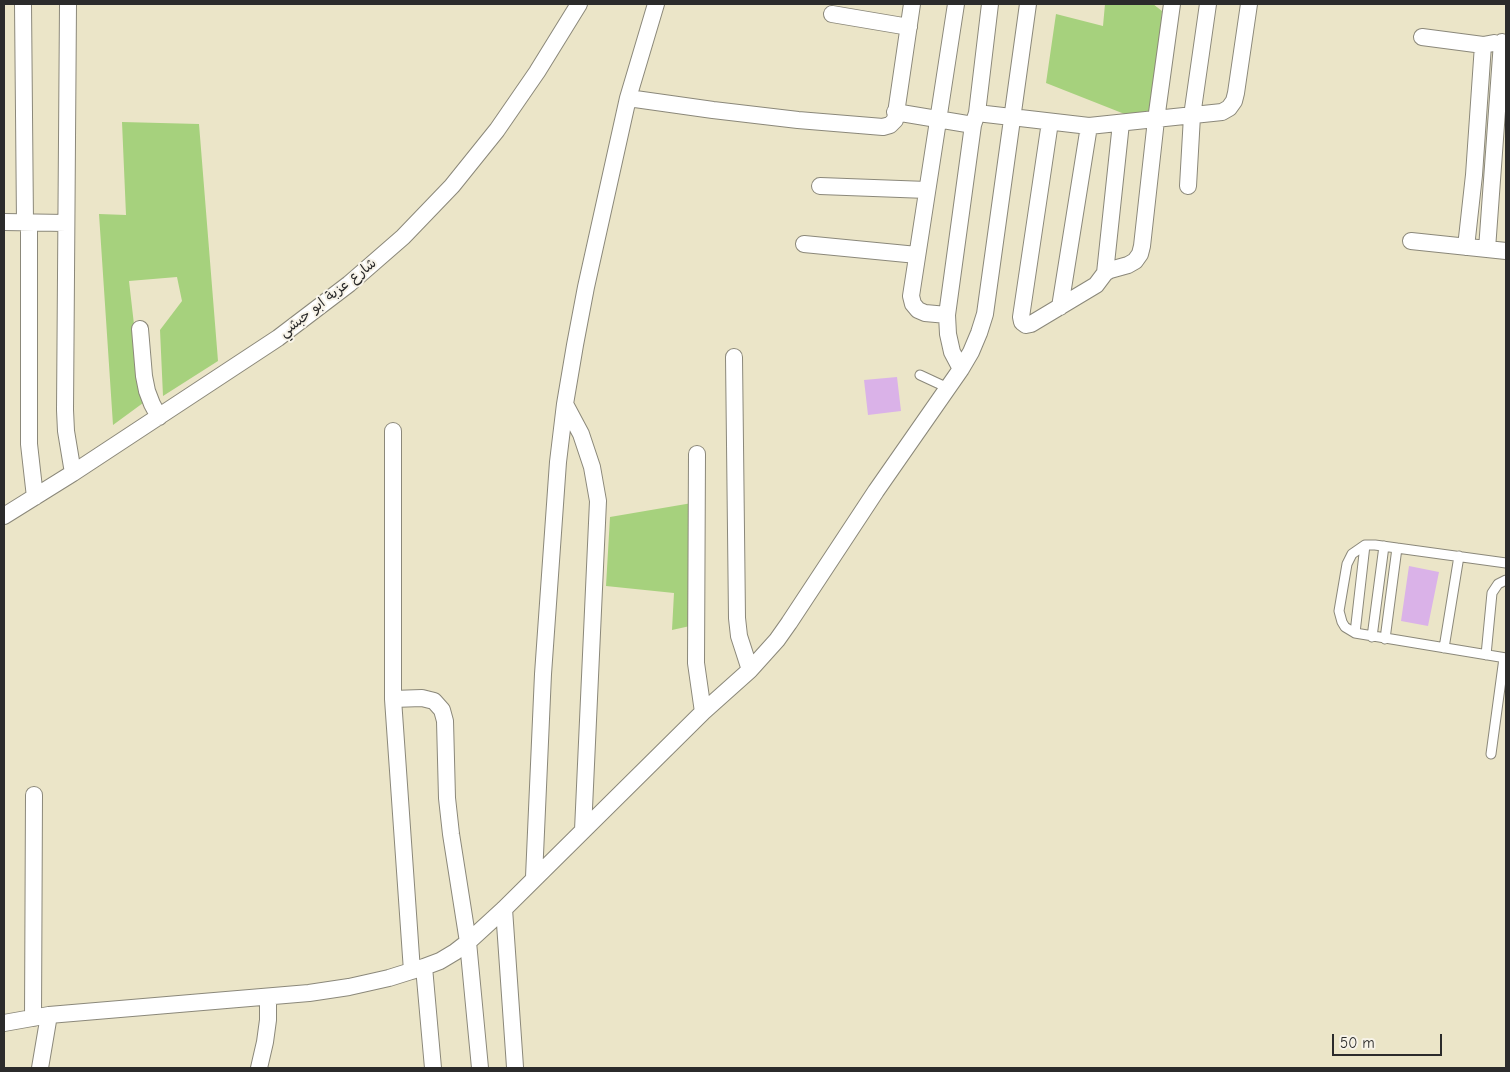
<!DOCTYPE html>
<html>
<head>
<meta charset="utf-8">
<style>
  body { margin:0 }
  #map { position:relative; width:1510px; height:1072px; overflow:hidden; background:#ebe5c8; font-family:"Comic Neue",sans-serif }
  canvas { display:block }
  .frame { position:absolute; inset:0; border:5px solid #2b2b2b; pointer-events:none }
  .scale { position:absolute; left:1332px; top:1034px; width:110px; height:22px; box-sizing:border-box; border:2px solid #2b2b2b; border-top:0; padding-left:6px; font-size:15px; line-height:18px; white-space:nowrap; color:#2b2b2b; -webkit-text-stroke:4px #f7f3e8; paint-order:stroke }
</style>
</head>
<body>
<div id="map">
<canvas width="1510" height="1072"></canvas>
<div class="frame"></div>
<div class="scale">50 m</div>
</div>
<script>
const context = document.querySelector('canvas').getContext('2d');
context.lineJoin = 'round';
function fillPath(path, color) { context.fillStyle = color; context.fill(path, 'evenodd'); }
const toPath = rows => new Path2D(rows.map(r => 'M' + r).join(''));
function stroke(path, color, width, dash) { context.strokeStyle = color; context.lineWidth = width; context.lineCap = dash ? 'butt' : 'round'; context.setLineDash(dash || []); context.stroke(path); }
function drawText(font, color, halo, rows, align = 'center') {
  context.font = font + ' "Comic Neue","Playpen Sans Arabic",sans-serif'; context.lineWidth = 4; context.setLineDash([]); context.textBaseline = 'middle'; context.strokeStyle = halo; context.fillStyle = color; for (const [text, x, y, turn = 0] of rows) {
    context.save(); context.translate(x, y); context.rotate((+turn || 0) * Math.PI / 180); context.textAlign = isNaN(turn) ? turn : align; if (halo) context.strokeText(text, 0, 0); context.fillText(text, 0, 0); context.restore();
  }
}
fillPath(toPath([
  [1105,4,1153,4,1162,11,1155,126,1046,83,1056,14,1103,26],
  [122,122,199,124,218,361,163,396,160,330,182,301,177,277,129,281,143,403,113,425,99,214,126,215],
  [692,503,690,626,672,630,674,593,606,586,610,517]
]), '#a6d17d');
fillPath(toPath([
  [897,377,901,411,868,415,864,380],
  [1409,566,1439,572,1428,626,1401,621]
]), '#dab2e8');
const service = toPath([
  [920,375,948,388],
  [1506,563,1375,545,1365,545,1352,554,1347,564,1339,611,1342,622,1345,627,1355,633,1506,658],
  [1355,633,1365,545],
  [1372,637,1384,546],
  [1385,639,1397,548],
  [1444,648,1459,556],
  [1486,655,1492,593,1498,584,1506,580],
  [1491,754,1504,658]
]);
const minor = toPath([
  [23,4,25,223],
  [68,4,65,410,66,431,73,473],
  [832,14,909,27],
  [1422,37,1483,45,1494,43],
  [628,98,713,110,798,120,883,127,890,125,895,120,912,4],
  [895,112,973,125],
  [977,113,1089,126,1222,112,1229,108,1234,101,1236,93,1249,4],
  [1050,122,1021,317,1022,322,1026,325,1031,324,1096,285,1105,273,1110,270,1128,265,1135,261,1140,254,1142,246,1156,120,1172,4],
  [820,186,927,190],
  [1188,186,1192,116,1208,4],
  [4,222,66,223],
  [29,223,29,444,35,497],
  [1411,241,1506,251],
  [804,244,917,255],
  [1466,247,1474,175,1483,45],
  [1487,249,1502,42],
  [1105,273,1121,123],
  [1060,307,1089,126],
  [947,315,925,313,918,310,913,304,911,296,956,4],
  [140,329,144,376,147,391,152,404,159,417],
  [734,357,737,618,739,636,750,670],
  [961,369,952,352,948,334,947,315,973,125,977,113,990,4],
  [565,404,581,434,592,467,598,501,583,830],
  [393,431,393,699,412,971],
  [697,454,696,663,703,712],
  [4,516,73,473,278,338,349,284,403,237,452,186,497,130,537,72,579,4],
  [393,699,422,698,434,701,442,710,445,721,447,798,451,834,468,942,480,1068],
  [534,877,543,674,558,462,565,404,575,345,586,287,628,98,656,4],
  [504,909,515,1067],
  [424,967,433,1068],
  [33,1018,34,795],
  [4,1023,49,1015,309,993,349,987,389,978,424,967,440,961,455,952,468,942,504,909,703,712,750,670,777,640,789,623,876,491,961,369,971,352,979,333,985,314,1028,4],
  [40,1068,49,1015],
  [259,1068,265,1042,268,1020,268,997]
]);
stroke(service, '#8b887a', 11);
stroke(minor, '#8b887a', 18);
stroke(service, '#fff', 9);
stroke(minor, '#fff', 16);
drawText('14px', '#2b2b2b', '#f7f3e8', [
  ["شارع عزبة ابو حبشي",328,298,-38]
]);
</script>
</body>
</html>
